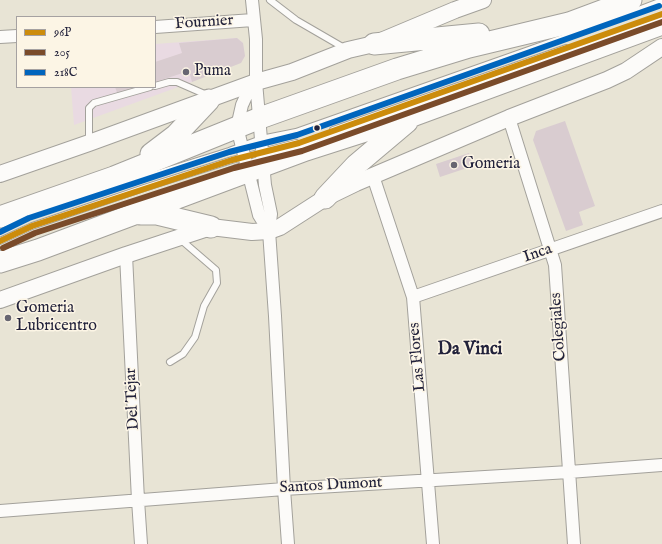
<!DOCTYPE html>
<html>
<head>
<meta charset="utf-8">
<style>
  body { margin:0 }
  #map { position:relative; width:662px; height:544px; overflow:hidden; background:#e8e4d5; font-family:"IM FELL English",serif }
  canvas { display:block }
  .legend { position:absolute; left:16px; top:16px; width:140px; height:72px; box-sizing:border-box; background:#fcf5e5; border:1px solid #a5a1a1; margin:0; padding:5px 7px; list-style:none; font-size:12px; color:#22223b }
  .legend li { display:flex; align-items:center; gap:8px; height:20px }
  .legend b { width:20px; border:1px solid #a5a1a1 }
</style>
</head>
<body>
<div id="map">
<canvas width="662" height="544"></canvas>
<ul class="legend">
<li><b style="height:5px;background:#cc8c0c"></b>96P</li>
<li><b style="height:5px;background:#7a4b2a"></b>205</li>
<li><b style="height:5px;background:#0065bd"></b>218C</li>
</ul>
</div>
<script>
const context = document.querySelector('canvas').getContext('2d');
context.lineJoin = 'round';
function fillPath(path, color) { context.fillStyle = color; context.fill(path, 'evenodd'); }
const toPath = rows => new Path2D(rows.map(r => 'M' + r).join(''));
function stroke(path, color, width, dash) { context.strokeStyle = color; context.lineWidth = width; context.lineCap = dash ? 'butt' : 'round'; context.setLineDash(dash || []); context.stroke(path); }
function drawText(font, color, halo, rows, align = 'center') {
  context.font = font + ' "IM FELL English",serif'; context.lineWidth = 3; context.setLineDash([]); context.textBaseline = 'middle'; context.strokeStyle = halo; context.fillStyle = color; for (const [text, x, y, turn = 0] of rows) {
    context.save(); context.translate(x, y); context.rotate((+turn || 0) * Math.PI / 180); context.textAlign = isNaN(turn) ? turn : align; if (halo) context.strokeText(text, 0, 0); context.fillText(text, 0, 0); context.restore();
  }
}
fillPath(toPath([
  [237,38,243,43,192,82,74,125,71,87,155,87,155,44]
]), '#e9dae2');
fillPath(toPath([
  [237,38,243,43,245,56,241,63,192,82,189,71,155,82,155,62,182,53,179,43],
  [115,87,141,87,118,95],
  [565,121,595,206,579,212,583,225,566,231,533,140,536,131],
  [469,153,473,166,440,177,436,164]
]), '#d9ccd0');
const lane = toPath([
  [270,0,296,20,346,49],
  [155,86,169,82,177,82,209,96],
  [333,130,566,48],
  [89,141,89,108,94,103,150,87],
  [121,185,229,151,261,139,296,132,591,28,662,1],
  [0,241,32,226,144,188,232,160,296,143],
  [170,362,183,354,195,337,204,306,217,283,216,270,180,239]
]);
const street = toPath([
  [252,0,256,39,256,82,265,185,271,214,269,231,275,316,284,489,288,544],
  [155,27,253,20],
  [0,37,17,36],
  [256,82,247,94,242,105,237,127,259,215,269,231],
  [509,118,555,265,574,544],
  [373,176,413,297,433,544],
  [126,255,138,500,141,544],
  [413,297,662,211],
  [0,511,284,489,569,472,662,465]
]);
const secondary = toPath([
  [0,174,89,143,256,82,292,72,348,50,374,44,455,10,483,0],
  [0,300,126,255,211,227,252,232,269,231,280,227,325,198,356,183,509,118,607,80,626,71,662,47]
]);
const highway = toPath([
  [374,44,479,34],
  [151,154,176,135,209,100],
  [325,198,356,165,407,122],
  [141,214,157,214,211,227],
  [0,217,114,177,260,118,397,69,469,47,569,23,631,0],
  [0,262,38,250,306,150,415,115,662,24]
]);
stroke(lane, '#a3a19b', 8);
stroke(street, '#a3a19b', 14);
stroke(secondary, '#a3a19b', 18);
stroke(highway, '#a3a19b', 23);
stroke(lane, '#fcfbf9', 6);
stroke(street, '#fcfbf9', 12);
stroke(secondary, '#fcfbf9', 16);
stroke(highway, '#fcfbf9', 21);
stroke(toPath([
  [0,241,32,226,232,160,299,143,662,14]
]), '#cc8c0c', 6);
stroke(toPath([
  [3,248,35,233,234,168,302,151,662,22]
]), '#7a4b2a', 6);
stroke(toPath([
  [0,232,29,218,229,152,297,135,659,6]
]), '#0065bd', 6);
for (const [x, y, r, color] of [
  [186,72,4,"#676671"],
  [317,128,3.5,"#22223b"],
  [454,165,4,"#676671"],
  [8,318,4,"#676671"]
]) { const dot = new Path2D(); dot.arc(x, y, r, 0, 2 * Math.PI); context.fillStyle = color; context.fill(dot); stroke(dot, '#fcf5e5', 1.5); }
drawText('16px', '#22223b', '#fcf5e5', [
  ["Fournier",204,23,-4],
  ["Inca",538,254,-19],
  ["Colegiales",559,327,-94],
  ["Las Flores",418,357,-95],
  ["Del Tejar",133,399,-93],
  ["Santos Dumont",331,486,-3]
]);
drawText('16px', '#22223b', '#fcf5e5', [
  ["Puma",194,72],
  ["Gomeria",462,165],
  ["Gomeria",16,309],
  ["Lubricentro",16,327]
], 'left');
drawText('bold 18px', '#22223b', '#fcf5e5', [
  ["Da Vinci",470,350]
]);
</script>
</body>
</html>
